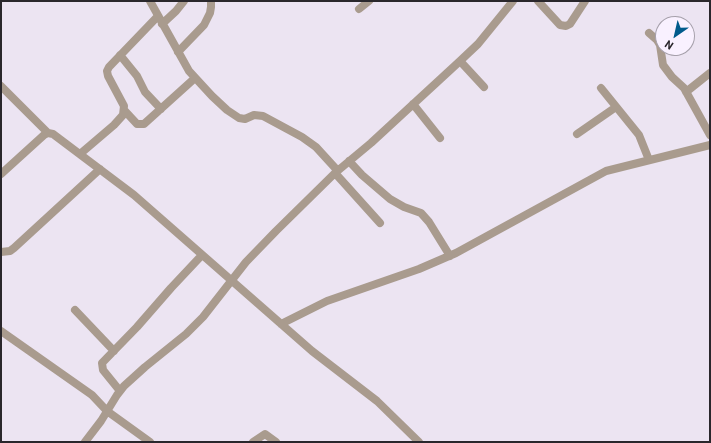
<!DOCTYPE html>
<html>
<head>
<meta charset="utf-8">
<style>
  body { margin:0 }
  #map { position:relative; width:711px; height:443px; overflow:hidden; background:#ece4f2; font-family:Barlow,sans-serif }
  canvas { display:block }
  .frame { position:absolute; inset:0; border:2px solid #2a272c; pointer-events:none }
  .north { position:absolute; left:655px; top:16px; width:40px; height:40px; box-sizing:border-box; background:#f9f1ff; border:1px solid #a6a0ab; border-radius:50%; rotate:214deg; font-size:11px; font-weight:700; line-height:16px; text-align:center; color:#2a272c }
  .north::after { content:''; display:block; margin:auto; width:14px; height:18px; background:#015b8c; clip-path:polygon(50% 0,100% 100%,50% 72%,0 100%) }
</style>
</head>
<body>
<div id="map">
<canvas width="711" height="443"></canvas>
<div class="frame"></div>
<div class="north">N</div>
</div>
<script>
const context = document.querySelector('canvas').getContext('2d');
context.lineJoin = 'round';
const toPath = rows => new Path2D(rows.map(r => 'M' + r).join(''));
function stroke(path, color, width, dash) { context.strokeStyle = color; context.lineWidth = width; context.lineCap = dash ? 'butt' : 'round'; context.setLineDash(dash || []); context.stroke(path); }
stroke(toPath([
  [150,1,189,71,212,96,227,110,239,118,245,119,254,115,263,116,302,137,316,147,337,170],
  [538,1,560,25,566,26,570,24,585,1],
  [359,9,369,1],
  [162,24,176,11,184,1],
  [649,33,657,40,660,45,663,65,672,77,684,88,710,135],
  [178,52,204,25,210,13,211,7,211,1],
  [120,55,137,76,145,92,161,109],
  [460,61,484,87],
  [1,86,48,133],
  [601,88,639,135,649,160],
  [686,92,710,73],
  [413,104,440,138],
  [124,110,137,124,144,124,195,78],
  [577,134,616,107],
  [80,154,114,125,123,115,124,106,108,76,107,71,109,67,158,16],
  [349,161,362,175,390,199,404,207,421,213,429,222,450,256],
  [335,173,380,223],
  [1,174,44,135,48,133,53,134,134,195,312,351,377,401,419,442],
  [1,252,10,251,14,248,100,169],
  [75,310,114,351],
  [281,324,327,301,419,269,456,253,606,171,710,145],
  [1,331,92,395,107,411,150,442],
  [120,391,103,370,102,363,137,327,171,288,202,255],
  [85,442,101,421,117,395,124,386,145,367,186,334,203,317,246,262,276,231,335,173,371,143,460,61,478,44,513,1],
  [253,442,265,434,276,442]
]), '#a99b8e', 8);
</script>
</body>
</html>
